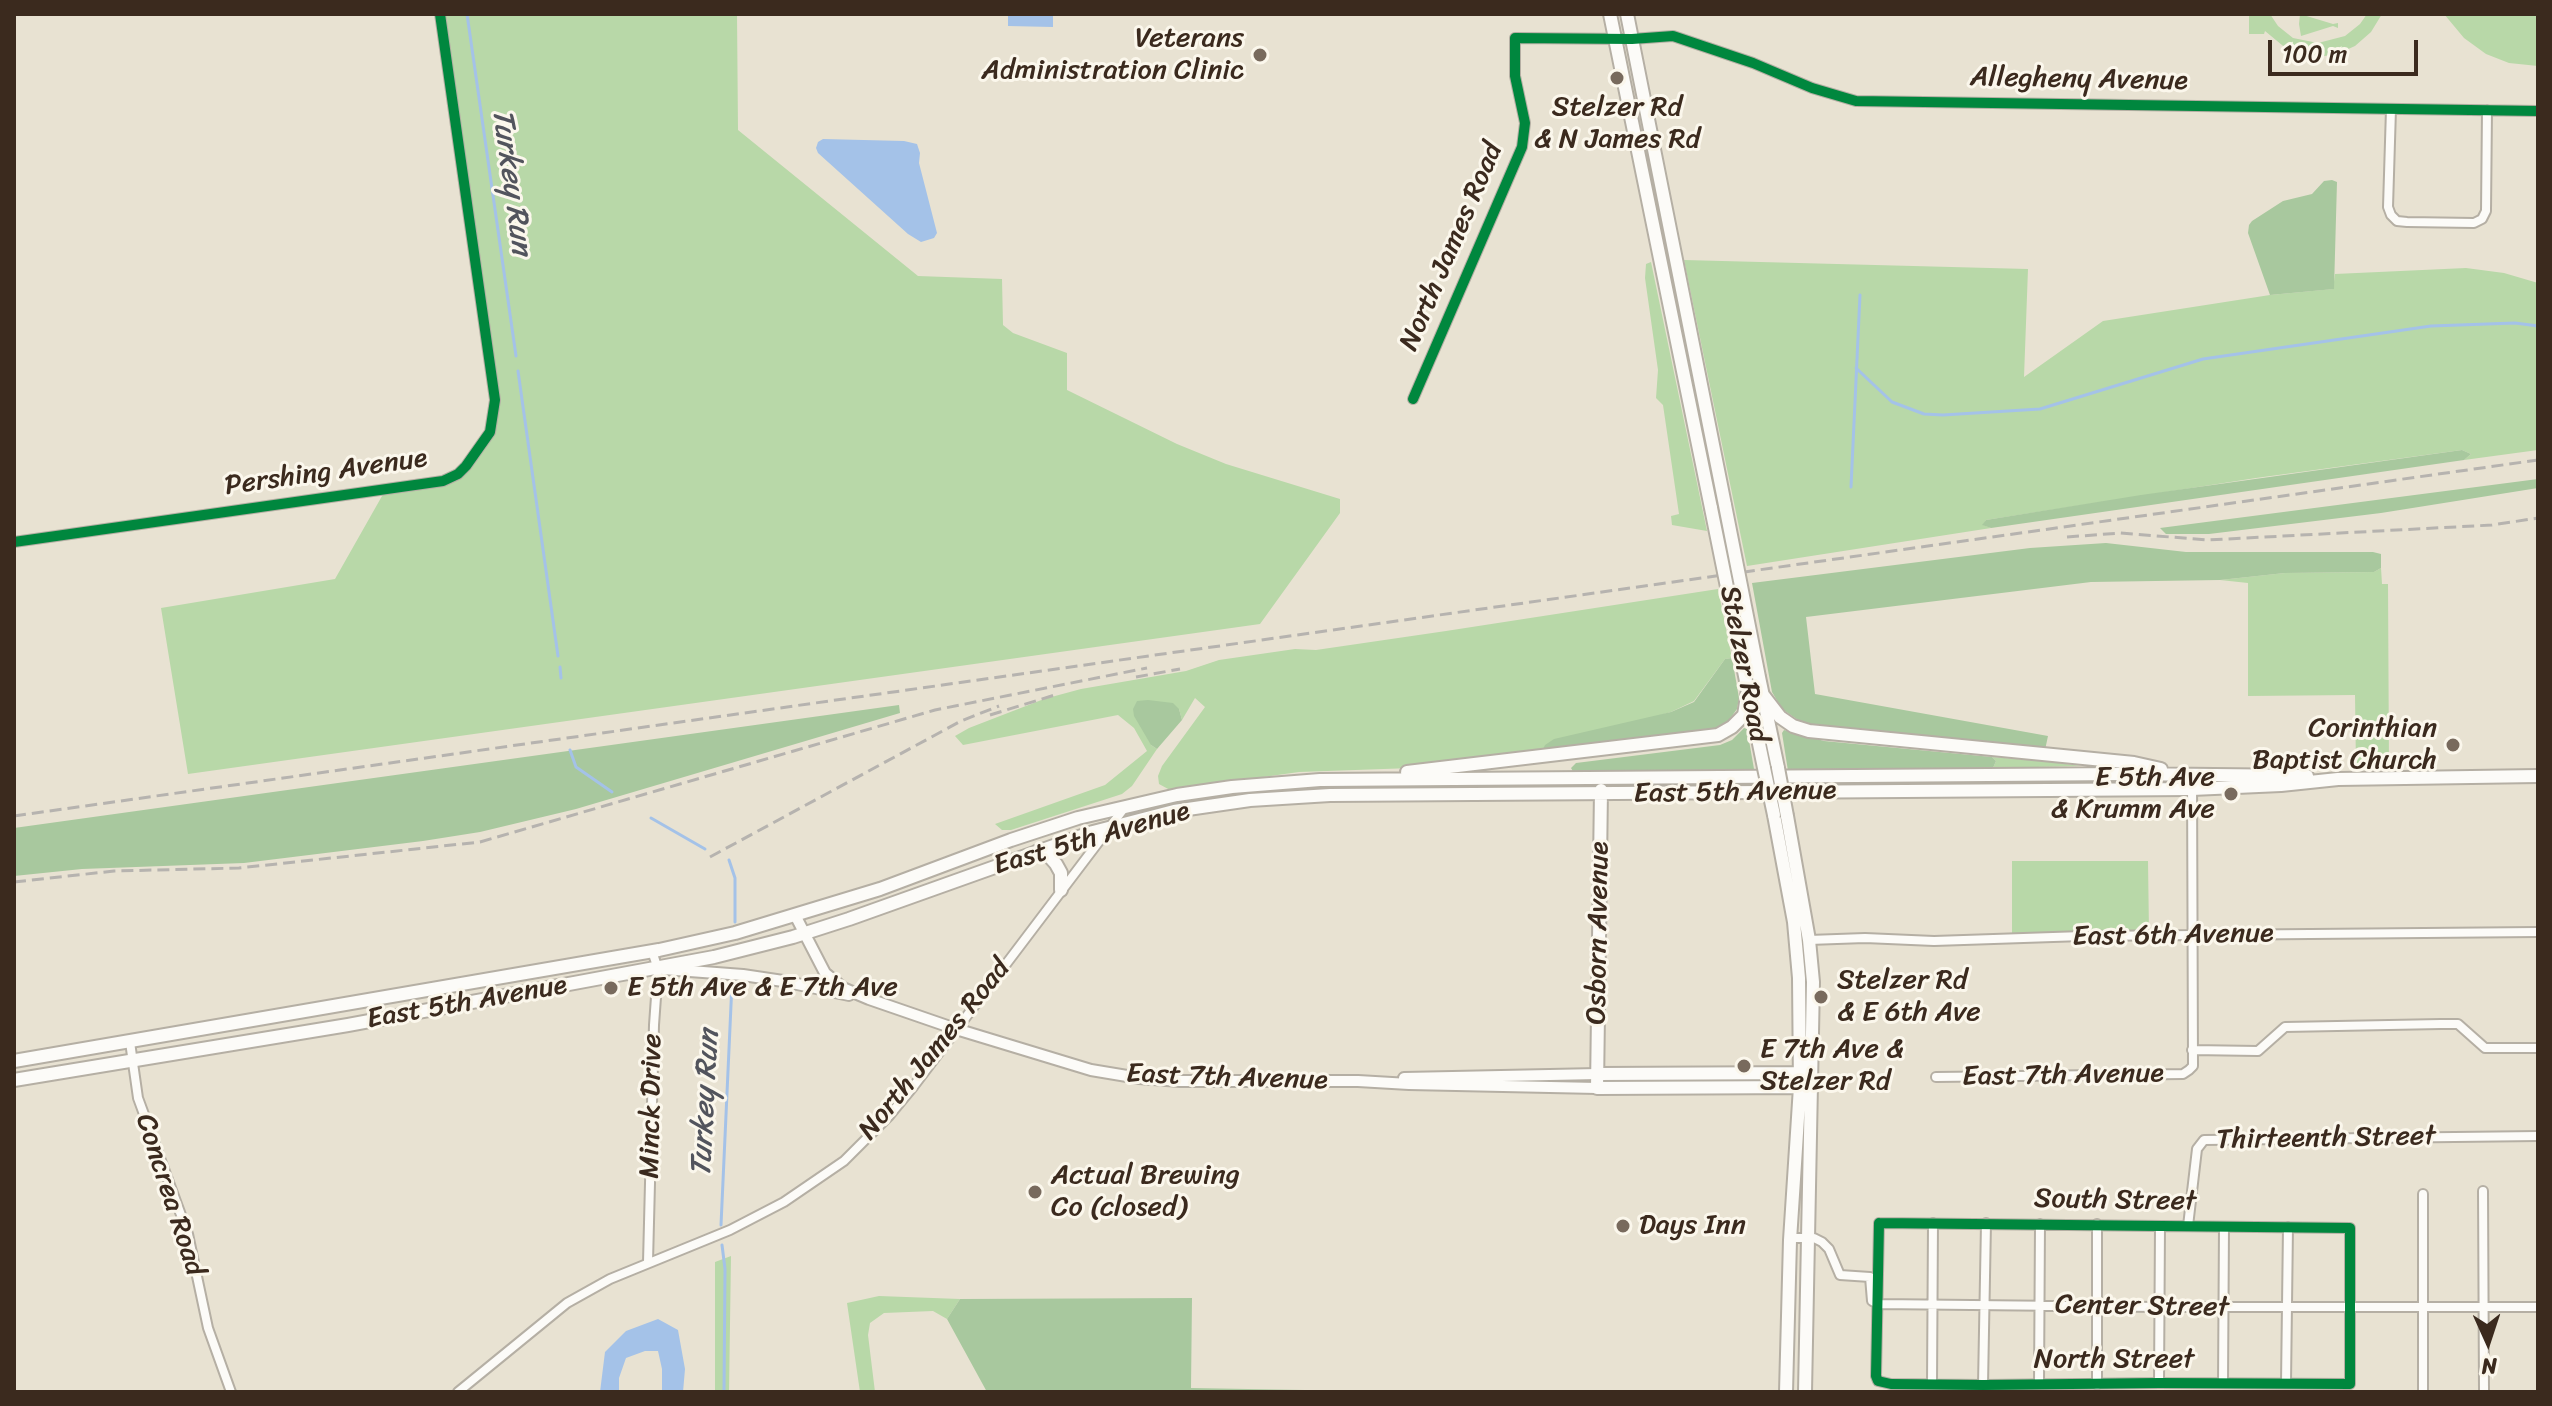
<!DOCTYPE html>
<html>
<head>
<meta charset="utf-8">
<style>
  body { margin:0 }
  #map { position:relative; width:2552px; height:1406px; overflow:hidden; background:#e8e2d2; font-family:Sriracha,sans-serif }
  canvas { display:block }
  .frame { position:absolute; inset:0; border:16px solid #3b2a1e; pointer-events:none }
  .north { position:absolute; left:2448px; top:1302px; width:80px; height:80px; -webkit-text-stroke:6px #fbf7ec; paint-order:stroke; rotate:177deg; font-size:22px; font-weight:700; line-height:32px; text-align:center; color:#3b2a1e }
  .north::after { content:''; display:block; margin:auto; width:28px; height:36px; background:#3b2a1e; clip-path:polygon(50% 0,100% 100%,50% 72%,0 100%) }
  .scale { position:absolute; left:2268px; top:40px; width:150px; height:36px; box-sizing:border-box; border:4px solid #3b2a1e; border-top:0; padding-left:10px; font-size:24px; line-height:28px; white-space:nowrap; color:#3b2a1e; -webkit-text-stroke:6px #fbf7ec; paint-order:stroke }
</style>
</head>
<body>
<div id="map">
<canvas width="2552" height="1406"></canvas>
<div class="frame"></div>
<div class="north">N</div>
<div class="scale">100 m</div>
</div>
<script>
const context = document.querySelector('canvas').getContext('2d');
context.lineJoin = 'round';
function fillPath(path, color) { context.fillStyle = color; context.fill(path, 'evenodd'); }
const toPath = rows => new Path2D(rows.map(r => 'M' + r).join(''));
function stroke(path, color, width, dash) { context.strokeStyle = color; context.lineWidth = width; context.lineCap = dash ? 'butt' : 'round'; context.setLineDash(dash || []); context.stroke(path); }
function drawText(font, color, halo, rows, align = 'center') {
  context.font = font + ' Sriracha,sans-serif'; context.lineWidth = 6; context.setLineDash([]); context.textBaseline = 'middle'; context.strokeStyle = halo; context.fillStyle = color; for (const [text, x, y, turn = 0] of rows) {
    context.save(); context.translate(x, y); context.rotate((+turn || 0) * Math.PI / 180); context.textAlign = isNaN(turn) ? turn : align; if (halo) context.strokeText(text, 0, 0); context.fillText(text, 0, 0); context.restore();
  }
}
fillPath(toPath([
  [440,14,737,14,738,130,918,276,1002,279,1003,325,1013,333,1067,353,1067,390,1177,444,1226,464,1340,499,1340,513,1260,624,188,774,161,608,335,579,386,489,450,478,483,444,495,411],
  [2249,14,2270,14,2278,26,2293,38,2318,43,2345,36,2360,24,2367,14,2382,14,2371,32,2355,46,2337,54,2318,57,2288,50,2265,31,2264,34,2249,34],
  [2300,14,2333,24,2338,23,2338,28,2333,26,2301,36,2299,24],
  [2444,14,2538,14,2538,66,2509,63,2486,54,2464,38],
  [1684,260,2028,269,2024,377,2103,321,2270,295,2333,289,2335,274,2466,268,2504,273,2538,283,2538,450,2464,460,2471,454,2462,450,2256,478,1986,520,1983,525,1991,528,1747,566],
  [1651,262,1707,531,1672,525,1671,516,1679,514,1663,405,1656,398,1658,370,1645,278,1646,264],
  [2381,568,2382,584,2388,584,2389,769,2356,769,2355,695,2248,696,2248,583,2220,580,2285,573,2374,572],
  [1718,589,1732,658,1725,659,1694,701,1671,712,1544,749,1696,732,1440,767,1299,772,1170,790,1159,784,1158,776,1162,766,1205,707,1195,698,1182,720,1179,709,1151,745,1157,749,1132,786,1122,794,1011,830,1002,830,995,824,1105,785,1147,751,1134,728,1118,715,963,745,955,736,969,728,1044,699,1081,689,1186,671,1219,660,1295,649,1316,650,1446,631],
  [1992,757,2043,761,2081,766,1993,768,1996,761],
  [2012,861,2148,861,2149,933,2012,935],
  [731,1256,729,1392,715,1392,715,1262],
  [879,1296,960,1299,947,1319,933,1311,884,1313,870,1323,868,1335,875,1392,860,1392,847,1303]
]), '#b8d8a8');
fillPath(toPath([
  [2332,180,2337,182,2334,289,2270,295,2248,233,2249,225,2252,221,2283,201,2312,194,2324,181],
  [2462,450,2471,454,2464,460,1991,528,1982,525,1986,520,2141,495],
  [2538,479,2538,488,2381,513,2209,534,2166,534,2160,528],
  [2106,543,2186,552,2373,552,2381,554,2381,568,2374,572,2285,573,2220,580,2091,582,1806,617,1815,694,2048,736,2045,750,1813,725,1798,720,1782,709,1772,692,1752,583,2030,548],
  [1732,658,1739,698,1737,709,1727,723,1714,729,1696,732,1543,749,1545,745,1554,739,1671,712,1694,702,1725,659],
  [1148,700,1173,703,1179,709,1182,720,1157,749,1151,745,1134,716,1133,709,1137,701],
  [899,705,900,713,576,809,480,832,423,841,244,863,82,869,14,876,14,828],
  [1744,728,1747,729,1754,769,1574,773,1571,768,1576,763,1720,745,1732,740],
  [1784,730,1824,741,1992,757,1996,761,1993,768,1788,771,1782,733],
  [1192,1298,1191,1388,1419,1392,987,1392,947,1319,960,1299]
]), '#a8c89e');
fillPath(toPath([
  [1008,14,1053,14,1053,27,1008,26],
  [823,139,904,141,917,144,920,153,919,163,937,233,934,238,921,242,908,234,818,153,816,148,818,142],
  [658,1319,678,1330,685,1369,683,1392,662,1392,662,1369,658,1351,645,1351,626,1358,619,1378,619,1392,600,1392,605,1352,626,1331]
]), '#a4c2e8');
stroke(toPath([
  [467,14,516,356],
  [1856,368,1892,402,1924,414,1943,415,2040,409,2203,359,2431,326,2515,323,2538,326],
  [518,371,558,656],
  [1851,487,1860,295],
  [560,667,561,678],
  [570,750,576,767,612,792],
  [651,818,705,849],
  [729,860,735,878,735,922],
  [721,1225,732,983],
  [722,1245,725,1269,724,1392]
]), '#a4c2e8', 3);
const minor = toPath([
  [2391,109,2388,207,2391,215,2397,221,2407,222,2474,223,2482,219,2486,211,2487,110],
  [1413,399,1522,147,1525,123,1515,76,1515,38,1632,39,1673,36,1753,63,1812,88,1856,101,2538,111],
  [14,542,443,481,458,474,466,466,490,432,495,400,440,14],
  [1809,940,1865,938,1934,941,2083,936,2538,932],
  [130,1042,138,1098,188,1234,208,1328,231,1392],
  [2192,1050,2258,1051,2285,1027,2441,1024,2458,1024,2485,1048,2538,1048],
  [1936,1077,2183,1074,2189,1070,2193,1066,2192,774],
  [2483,1191,2484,1392],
  [1879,1223,2350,1228,2350,1384,2159,1383,1983,1385,1891,1384,1878,1381,1876,1376,1879,1223],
  [2097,1224,2097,1385],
  [2188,1226,2197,1149,2204,1140,2538,1136],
  [1790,1238,1814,1238,1822,1242,1829,1249,1840,1275,1870,1277,1872,1301,1878,1304,2159,1307,2538,1307],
  [648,1262,654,1025,658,969,652,951],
  [2159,1383,2160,1226],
  [2223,1383,2224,1227],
  [2286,1383,2288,1227],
  [1932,1384,1933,1223],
  [2039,1384,2040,1224],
  [1983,1385,1986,1223],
  [458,1392,567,1303,610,1279,730,1230,784,1202,844,1161,889,1116,913,1087,1125,807],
  [2423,1392,2423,1194]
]);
const tertiary = toPath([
  [795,915,825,973,843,988,869,999,956,1029,1091,1070,1139,1078,1180,1081,1358,1081,1409,1084,1597,1088],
  [663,969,743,975,783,981,849,995],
  [1404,1078,1598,1074]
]);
const primary = toPath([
  [1610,14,1711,508],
  [1627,14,1725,505],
  [1759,677,1778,768],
  [1763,695,1780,717,1793,726,1809,731,2134,763,2161,769],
  [1750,700,1764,768],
  [1407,772,1718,735,1732,727,1744,715,1748,690],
  [1601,790,1597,1088,1809,1087],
  [1774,815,1794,922,1799,978,1800,1087,1790,1240,1786,1392],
  [1787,816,1809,940,1813,982,1805,1392],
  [1036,852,1047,854,1056,864,1061,873,1061,890],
  [14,1061,659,950,735,933,880,889,1011,840,1078,818,1177,795,1232,787,1320,780,2122,774,2307,776],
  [1598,1074,1806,1073],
  [14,1080,348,1025,714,957,793,937,849,919,1093,832,1174,811,1250,800,1330,795,2192,789,2281,785,2338,779,2538,776]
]);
stroke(minor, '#b5afa4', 12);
stroke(tertiary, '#b5afa4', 14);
stroke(primary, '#b5afa4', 16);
stroke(minor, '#fcfbf8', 8);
stroke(tertiary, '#fcfbf8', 10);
stroke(primary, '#fcfbf8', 12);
stroke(toPath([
  [2067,537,2120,533,2208,540,2492,525,2538,518],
  [1136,677,1180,669],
  [990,715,1058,694],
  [14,816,2538,460],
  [710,857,961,721,999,706],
  [14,882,114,871,239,868,480,842,935,710,1147,668]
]), '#b6b3af', 3, [12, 6]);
const primaryBridge = toPath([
  [1725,505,1759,677],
  [1711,508,1746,681],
  [1764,768,1774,815],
  [1778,768,1787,816]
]);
stroke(primaryBridge, '#b5afa4', 16, []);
stroke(primaryBridge, '#fcfbf8', 12);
stroke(toPath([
  [1413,399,1522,147,1525,123,1515,76,1515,38,1632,39,1673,36,1753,63,1812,88,1856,101,2538,111],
  [14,542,443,481,458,474,466,466,490,432,495,400,440,14],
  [1879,1223,2350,1228,2350,1384,2159,1383,1983,1385,1891,1384,1878,1381,1876,1376,1879,1223]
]), '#00873e', 10);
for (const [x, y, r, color] of [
  [1260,55,8,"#786a5d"],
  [1617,78,8,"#786a5d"],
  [2453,745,8,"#786a5d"],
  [2231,794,8,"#786a5d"],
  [611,988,8,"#786a5d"],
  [1821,997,8,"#786a5d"],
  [1744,1066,8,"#786a5d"],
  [1035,1192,8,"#786a5d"],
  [1623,1226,8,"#786a5d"]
]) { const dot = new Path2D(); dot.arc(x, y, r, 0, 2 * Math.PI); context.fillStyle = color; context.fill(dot); stroke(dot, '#fbf7ec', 3); }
drawText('28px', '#3b2a1e', '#fbf7ec', [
  ["Veterans",1244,39,"right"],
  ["Administration Clinic",1244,71,"right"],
  ["Stelzer Rd",1617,108,"center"],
  ["& N James Rd",1617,140,"center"],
  ["Corinthian",2437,729,"right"],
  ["Baptist Church",2437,761,"right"],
  ["E 5th Ave",2215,778,"right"],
  ["& Krumm Ave",2215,810,"right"],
  ["Stelzer Rd",1837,981],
  ["& E 6th Ave",1837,1013],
  ["E 5th Ave & E 7th Ave",627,988],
  ["E 7th Ave &",1760,1050],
  ["Stelzer Rd",1760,1082],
  ["Actual Brewing",1051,1176],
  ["Co (closed)",1051,1208],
  ["Days Inn",1639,1226]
], 'left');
drawText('28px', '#3b2a1e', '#fbf7ec', [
  ["Allegheny Avenue",2079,80,1],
  ["North James Road",1452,247,-67],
  ["Pershing Avenue",326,473,-8],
  ["Stelzer Road",1743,664,79],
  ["East 5th Avenue",1735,793,-1],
  ["East 5th Avenue",1092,839,-16],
  ["Osborn Avenue",1599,933,-89],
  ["East 6th Avenue",2173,936,-1],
  ["East 5th Avenue",467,1003,-10],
  ["North James Road",935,1050,-51],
  ["East 7th Avenue",2063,1076,-1],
  ["East 7th Avenue",1227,1078,2],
  ["Minck Drive",652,1106,-89],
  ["Thirteenth Street",2326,1139,-1],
  ["Concrea Road",169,1195,72],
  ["South Street",2115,1201,1],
  ["Center Street",2142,1307,1],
  ["North Street",2114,1360]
]);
drawText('italic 30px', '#52545d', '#fbf7ec', [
  ["Turkey Run",511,182,82],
  ["Turkey Run",706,1103,-87]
]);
</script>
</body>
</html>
